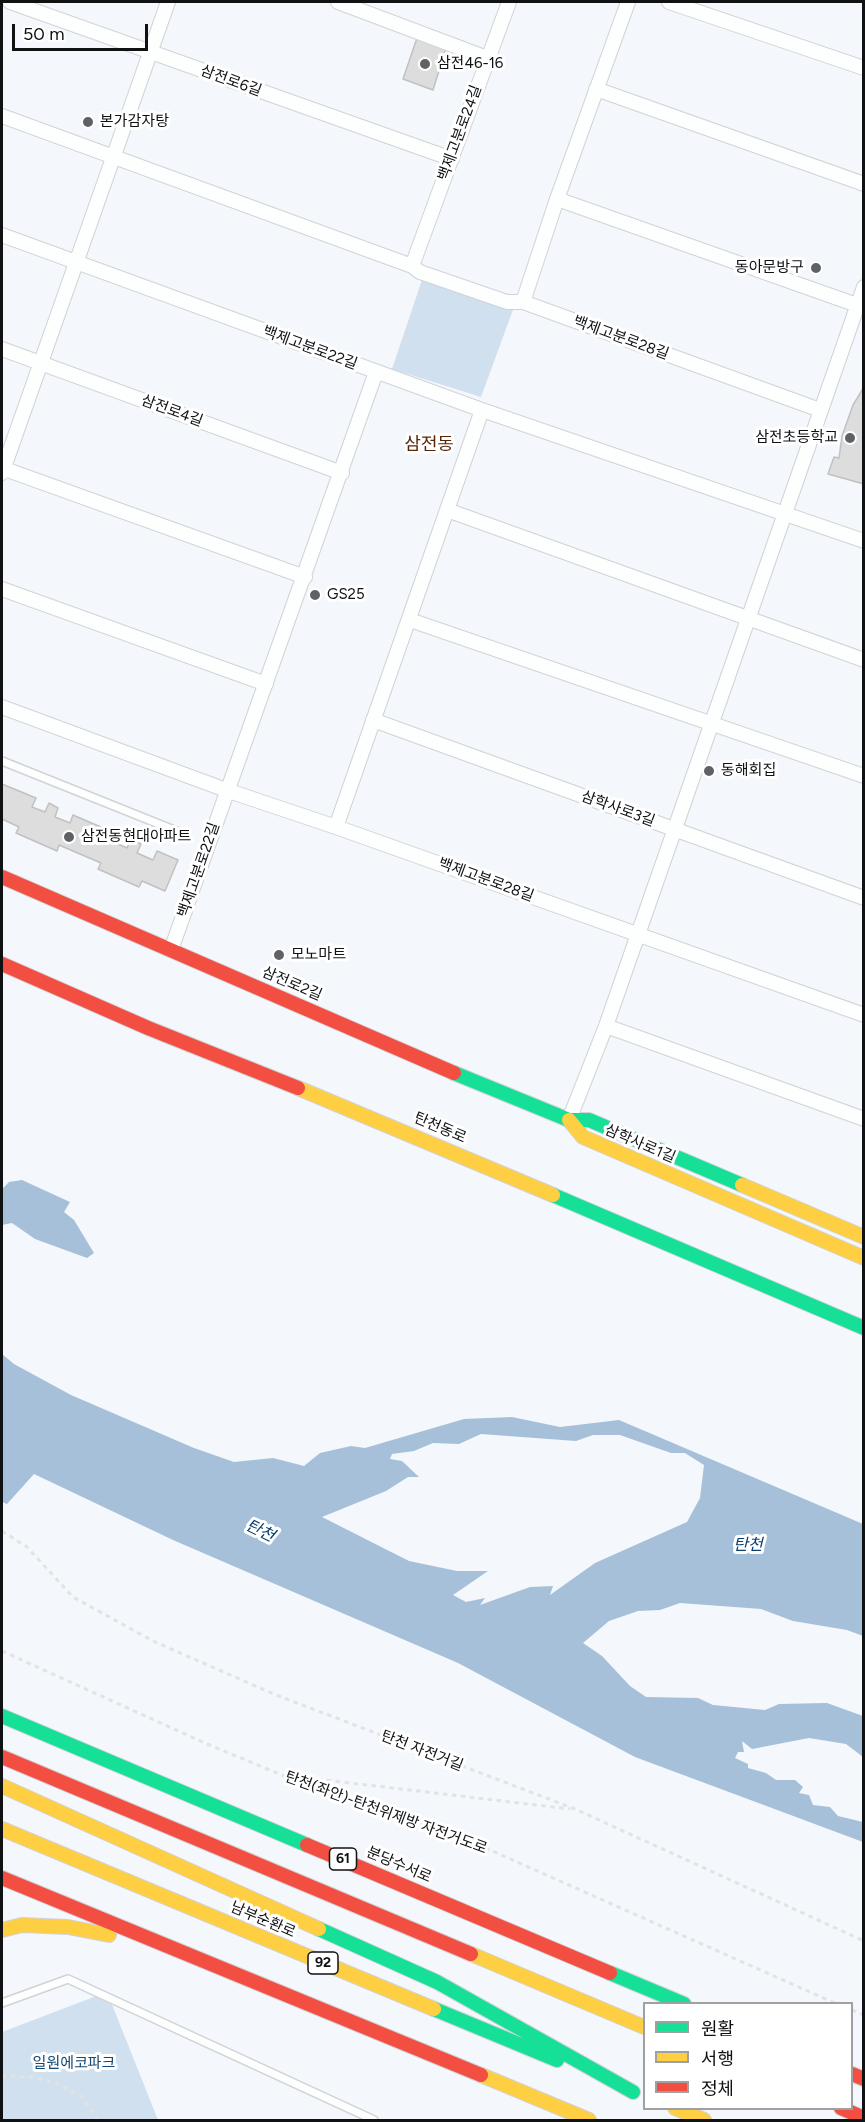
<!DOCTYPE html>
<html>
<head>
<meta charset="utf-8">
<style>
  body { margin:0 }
  #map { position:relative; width:865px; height:2122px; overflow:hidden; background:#f4f7fb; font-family:Figtree,"Noto Sans KR",sans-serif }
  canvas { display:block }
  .frame { position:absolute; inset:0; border:3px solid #0f1113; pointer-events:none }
  .legend { position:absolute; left:643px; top:2002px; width:210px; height:108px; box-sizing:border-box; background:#fff; border:2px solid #9fa0a1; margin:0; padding:8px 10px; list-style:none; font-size:18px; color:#0f1113 }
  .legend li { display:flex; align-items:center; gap:12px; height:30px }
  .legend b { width:30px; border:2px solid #9fa0a1 }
  .scale { position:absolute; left:12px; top:24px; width:136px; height:27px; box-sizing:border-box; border:3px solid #0f1113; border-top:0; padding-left:8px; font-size:18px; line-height:21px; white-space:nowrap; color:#0f1113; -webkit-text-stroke:4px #fff; paint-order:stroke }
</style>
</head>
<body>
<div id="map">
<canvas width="865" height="2122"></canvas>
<div class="frame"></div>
<ul class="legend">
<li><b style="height:8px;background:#16e098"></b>원활</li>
<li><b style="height:8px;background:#ffcf43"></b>서행</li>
<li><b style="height:8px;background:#f24e42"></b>정체</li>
</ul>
<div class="scale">50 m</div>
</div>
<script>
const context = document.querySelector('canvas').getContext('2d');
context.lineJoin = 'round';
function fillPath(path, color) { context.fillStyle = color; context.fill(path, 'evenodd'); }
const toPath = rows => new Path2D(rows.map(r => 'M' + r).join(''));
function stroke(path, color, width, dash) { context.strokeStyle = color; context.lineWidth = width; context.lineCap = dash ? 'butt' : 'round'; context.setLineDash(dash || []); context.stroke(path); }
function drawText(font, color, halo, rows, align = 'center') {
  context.font = font + ' Figtree,"Noto Sans KR",sans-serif'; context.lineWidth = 6; context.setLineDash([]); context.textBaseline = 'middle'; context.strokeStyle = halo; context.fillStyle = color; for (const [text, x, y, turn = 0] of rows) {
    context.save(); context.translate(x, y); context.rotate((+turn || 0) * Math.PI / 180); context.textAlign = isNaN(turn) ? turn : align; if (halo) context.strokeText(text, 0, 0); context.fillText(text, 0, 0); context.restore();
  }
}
fillPath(toPath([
  [424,274,514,307,481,397,392,369],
  [107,1992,158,2120,2,2120,2,2032]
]), '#d1e0ef');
fillPath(toPath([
  [22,1180,70,1202,64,1212,74,1220,94,1253,87,1258,35,1239,12,1223,2,1225,3,1188,9,1182],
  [2,1354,14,1364,71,1395,194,1448,234,1462,273,1458,304,1466,320,1453,351,1446,365,1448,464,1419,512,1417,560,1427,619,1420,863,1524,863,1636,847,1630,793,1621,761,1609,680,1603,660,1610,638,1611,609,1621,583,1643,602,1656,630,1686,646,1697,698,1698,713,1705,765,1710,779,1704,827,1703,863,1716,863,1757,846,1744,809,1738,752,1749,742,1741,744,1752,738,1752,735,1758,748,1764,748,1768,766,1773,776,1780,795,1780,803,1787,799,1793,809,1795,813,1805,830,1807,838,1816,863,1822,863,1842,635,1757,458,1663,173,1540,34,1474,7,1504,2,1502],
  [481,1434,576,1441,593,1435,620,1435,671,1453,685,1453,704,1465,700,1498,687,1522,595,1563,550,1595,553,1586,530,1587,480,1605,485,1598,466,1602,453,1595,488,1571,457,1571,409,1561,322,1517,386,1491,408,1477,419,1477,402,1461,390,1459,392,1454,414,1451,433,1443,459,1444]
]), '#a6c0d9');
const building = toPath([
  [417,38,446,48,433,90,403,79,417,38],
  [864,387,864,484,828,474,834,457,839,458,842,436,853,405,864,387],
  [2,784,36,798,32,807,45,812,49,803,58,808,55,817,70,823,73,815,117,834,113,842,127,848,131,839,141,844,137,853,153,860,157,851,178,860,165,891,142,881,139,887,98,869,101,863,59,845,57,851,16,833,19,827,2,819,2,784]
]);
fillPath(building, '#ddddde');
stroke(building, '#c1c1c2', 1.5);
const lane = toPath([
  [2,761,179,832],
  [2,2003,68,1979,374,2120]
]);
const street = toPath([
  [10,2,452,159],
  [338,2,487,58],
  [669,2,864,68],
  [596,89,864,184],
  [2,116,412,266,420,272,507,302,523,302,820,410],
  [557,199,857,305],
  [2,235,482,410,864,541],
  [412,266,509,2],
  [523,302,557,199,628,2],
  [2,349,342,473],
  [2,468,305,577],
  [2,473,168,2],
  [447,510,864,660],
  [2,589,266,684],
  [410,620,864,776],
  [2,707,226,790,336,827,864,1015],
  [373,720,864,898],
  [336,827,482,410],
  [171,950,376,372],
  [606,1026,864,1119],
  [569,1120,606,1026,864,287]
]);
const fast = toPath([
  [454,1073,569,1120,589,1120,742,1185],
  [553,1195,864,1328],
  [2,1716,307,1845],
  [319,1929,437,1982,633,2092],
  [610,1973,684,2004],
  [434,2009,557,2060]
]);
const slow = toPath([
  [298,1088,553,1195],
  [569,1120,583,1137,864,1258],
  [742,1185,864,1237],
  [2,1786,319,1929],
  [2,1829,434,2009],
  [2,1930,22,1925,68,1927,109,1935],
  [471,1954,644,2027],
  [481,2075,589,2120],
  [675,2108,704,2120]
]);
const jam = toPath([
  [2,877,454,1073],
  [2,964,148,1028,298,1088],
  [2,1757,471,1954],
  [307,1845,610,1973],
  [2,1878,481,2075],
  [852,2074,864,2079],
  [841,2108,864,2118]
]);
stroke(lane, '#d1d3d6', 10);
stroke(street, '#d1d3d6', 16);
stroke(fast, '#d1d3d6', 16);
stroke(slow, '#d1d3d6', 16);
stroke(jam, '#d1d3d6', 16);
stroke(toPath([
  [2,1531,27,1547,73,1597,153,1641,276,1695,575,1809,864,1941],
  [2,1651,207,1744,282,1775,454,1834,837,2004],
  [291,1776,570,1809],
  [852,2010,864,2015],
  [2,2076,32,2077,56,2083,82,2097,98,2120]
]), '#e1e3e4', 3, [4.5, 4.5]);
stroke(lane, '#fdfefe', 7);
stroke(street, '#fdfefe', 14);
stroke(fast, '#16e098', 14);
stroke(slow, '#ffcf43', 14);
stroke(jam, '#f24e42', 14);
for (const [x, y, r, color] of [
  [425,64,6,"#5f6264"],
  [88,122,6,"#5f6264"],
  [816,268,6,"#5f6264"],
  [850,438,6,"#5f6264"],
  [315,595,6,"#5f6264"],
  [709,771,6,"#5f6264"],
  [69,837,6,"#5f6264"],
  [279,955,6,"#5f6264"]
]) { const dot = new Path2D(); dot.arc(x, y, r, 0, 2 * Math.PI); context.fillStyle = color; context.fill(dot); stroke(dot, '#fff', 2); }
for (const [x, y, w] of [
  [343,1859,27],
  [323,1963,30]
]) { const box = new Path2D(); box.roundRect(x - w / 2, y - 11, w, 22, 4.5); context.fillStyle = '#fff'; context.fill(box); stroke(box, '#0f1113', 1.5); }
drawText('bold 14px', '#0f1113', null, [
  ["61",343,1859],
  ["92",323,1963]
]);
drawText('15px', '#0f1113', '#fff', [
  ["삼전46-16",437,64],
  ["본가감자탕",100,122],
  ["동아문방구",804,268,"right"],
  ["삼전초등학교",838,438,"right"],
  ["GS25",327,595],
  ["동해회집",721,771],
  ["삼전동현대아파트",81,837],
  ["모노마트",291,955]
], 'left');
drawText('15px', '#0f1113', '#fff', [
  ["삼전로6길",231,81,20],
  ["백제고분로24길",460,133,-70],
  ["백제고분로28길",621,338,20],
  ["백제고분로22길",310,348,20],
  ["삼전로4길",172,411,20],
  ["삼학사로3길",618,809,20],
  ["백제고분로22길",199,870,-71],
  ["백제고분로28길",486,880,20],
  ["삼전로2길",292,984,23],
  ["탄천동로",440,1128,23],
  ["삼학사로1길",640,1144,23],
  ["탄천 자전거길",422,1751,21],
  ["탄천(좌안)-탄천위제방 자전거도로",386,1813,20],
  ["분당수서로",399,1865,23],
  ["남부순환로",263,1920,23]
]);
drawText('15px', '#134875', '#fff', [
  ["일원에코파크",74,2064]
]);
drawText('italic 16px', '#083f6c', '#fff', [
  ["탄천",260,1531,26],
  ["탄천",748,1545]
]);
drawText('18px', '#552509', '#fff', [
  ["삼전동",429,445]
]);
</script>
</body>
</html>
